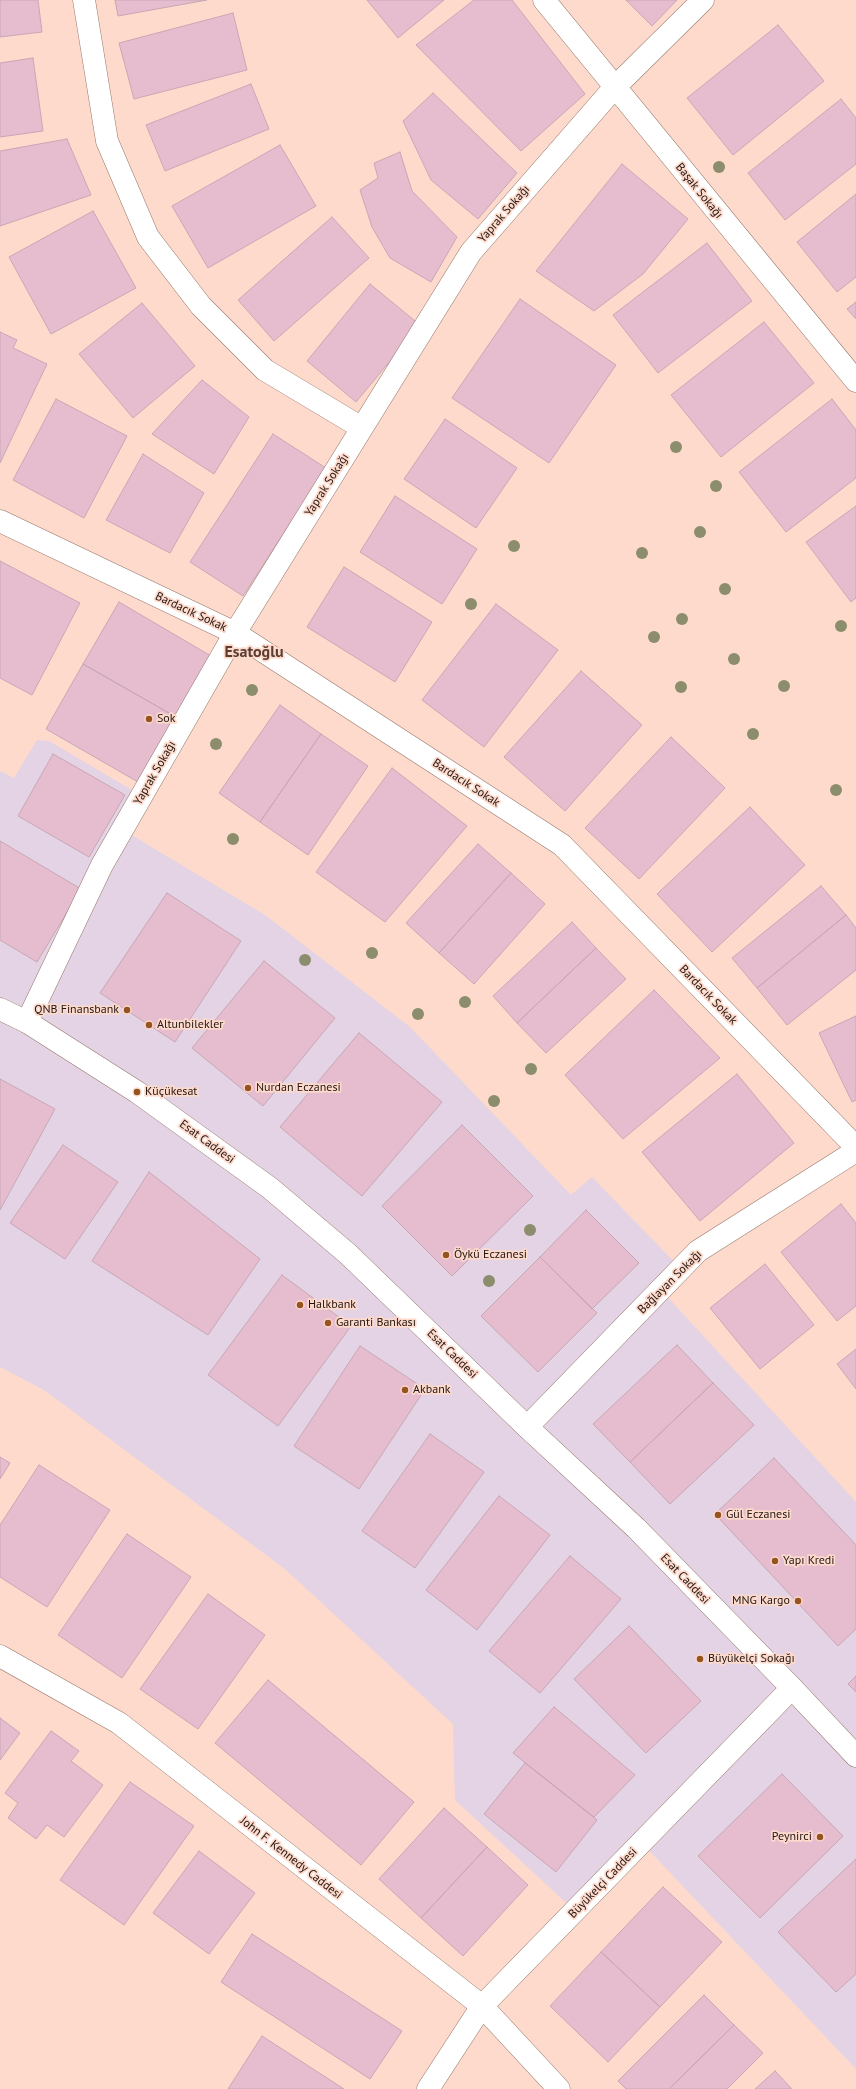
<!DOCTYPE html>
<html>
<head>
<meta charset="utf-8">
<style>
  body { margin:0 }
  canvas { display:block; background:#fddacc }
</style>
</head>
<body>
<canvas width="856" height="2089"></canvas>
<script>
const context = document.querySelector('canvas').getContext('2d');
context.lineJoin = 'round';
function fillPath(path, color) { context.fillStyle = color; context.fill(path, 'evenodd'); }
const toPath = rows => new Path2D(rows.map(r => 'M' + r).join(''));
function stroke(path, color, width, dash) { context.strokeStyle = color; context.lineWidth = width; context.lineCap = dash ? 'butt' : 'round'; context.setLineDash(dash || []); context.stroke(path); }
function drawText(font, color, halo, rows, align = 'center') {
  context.font = font + ' "PT Sans",sans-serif'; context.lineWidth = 3.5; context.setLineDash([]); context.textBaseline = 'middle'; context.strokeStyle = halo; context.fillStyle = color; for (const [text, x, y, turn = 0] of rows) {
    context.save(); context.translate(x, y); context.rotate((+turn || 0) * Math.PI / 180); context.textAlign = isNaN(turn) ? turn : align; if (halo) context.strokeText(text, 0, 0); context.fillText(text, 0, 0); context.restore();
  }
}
fillPath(toPath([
  [37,740,49,741,142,796,123,830,265,915,410,1027,571,1195,592,1177,681,1269,661,1290,856,1502,856,2069,642,1843,575,1911,455,1800,453,1724,285,1569,44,1390,0,1367,0,771,14,778]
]), '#e3d3e4');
const building = toPath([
  [0,0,38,0,42,32,0,37,0,0],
  [115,0,207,0,118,16,115,0],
  [367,0,444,0,398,38,367,0],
  [474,0,512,0,585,94,521,151,416,45,474,0],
  [626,0,677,0,652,26,626,0],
  [233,13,247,70,134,99,119,43,233,13],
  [778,25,824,81,733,155,687,98,778,25],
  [33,58,43,131,0,137,0,63,33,58],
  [251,84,269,129,165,171,146,125,251,84],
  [433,93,517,173,478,219,431,180,403,121,433,93],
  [841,99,856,118,856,164,785,220,748,173,841,99],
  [67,139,91,195,0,226,0,151,67,139],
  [280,145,316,206,208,268,172,206,280,145],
  [400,152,412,191,457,237,431,282,390,258,372,227,360,190,378,178,374,163,400,152],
  [622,164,688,219,643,274,594,311,536,271,622,164],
  [856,194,856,277,837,292,797,242,856,194],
  [93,211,136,288,51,334,9,257,93,211],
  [332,217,369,258,274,341,238,300,332,217],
  [707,243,752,301,658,373,613,315,707,243],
  [370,284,420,325,356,402,307,361,370,284],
  [520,299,616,365,549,463,452,398,520,299],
  [856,302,856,319,847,309,856,302],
  [142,303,195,366,133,418,79,354,142,303],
  [764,322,814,383,721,457,671,395,764,322],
  [0,332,17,340,13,348,47,364,0,463,0,332],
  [202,380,249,417,214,474,152,434,202,380],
  [56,399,127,436,84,518,13,480,56,399],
  [832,399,856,430,856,478,786,532,739,472,832,399],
  [445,419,517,468,476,528,404,479,445,419],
  [273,434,326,468,243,596,190,562,273,434],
  [143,454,204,493,170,553,106,520,143,454],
  [395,496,477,549,442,604,360,552,395,496],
  [856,506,856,598,851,602,806,542,856,506],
  [0,561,80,603,32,695,0,678,0,561],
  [344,567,432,622,395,682,307,627,344,567],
  [119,602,211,656,176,717,83,664,119,602],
  [496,604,558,650,484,747,422,700,496,604],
  [83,664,176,717,138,782,46,729,83,664],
  [581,671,642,725,565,811,504,757,581,671],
  [280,705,321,734,260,822,219,793,280,705],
  [321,734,368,766,308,855,260,822,321,734],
  [671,737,725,788,639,879,585,828,671,737],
  [53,754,125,795,89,857,18,816,53,754],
  [392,768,467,826,385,922,316,872,392,768],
  [750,807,805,865,712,952,657,894,750,807],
  [0,841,81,889,37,962,0,940,0,841],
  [478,844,511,873,439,953,406,923,478,844],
  [511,873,545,904,474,984,439,953,511,873],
  [821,886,846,915,757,988,732,958,821,886],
  [167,893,241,941,175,1042,100,993,167,893],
  [846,915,856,928,856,970,787,1025,757,988,846,915],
  [572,922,596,948,517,1023,493,996,572,922],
  [596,948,626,979,546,1053,517,1023,596,948],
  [264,961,335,1018,263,1106,192,1048,264,961],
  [654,990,720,1058,623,1139,565,1075,654,990],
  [856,1016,856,1100,852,1102,819,1033,856,1016],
  [359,1033,442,1102,362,1196,280,1127,359,1033],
  [737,1074,794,1143,700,1221,642,1152,737,1074],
  [0,1079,55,1109,0,1210,0,1079],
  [462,1125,533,1196,452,1276,382,1206,462,1125],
  [63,1145,118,1182,65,1259,10,1223,63,1145],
  [149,1172,260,1259,208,1335,92,1261,149,1172],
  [841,1204,856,1223,856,1306,837,1321,781,1252,841,1204],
  [586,1210,639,1263,592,1309,540,1257,586,1210],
  [540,1257,597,1313,538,1372,481,1316,540,1257],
  [765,1264,814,1325,760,1369,710,1308,765,1264],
  [282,1275,351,1326,278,1426,208,1375,282,1275],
  [677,1345,713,1383,630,1462,593,1424,677,1345],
  [360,1346,425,1389,359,1489,294,1446,360,1346],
  [856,1349,856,1389,837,1364,856,1349],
  [713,1383,754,1425,670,1504,630,1462,713,1383],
  [430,1434,484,1472,415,1568,362,1531,430,1434],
  [0,1457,10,1463,0,1479,0,1457],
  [774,1458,856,1545,856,1629,838,1646,715,1514,774,1458],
  [39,1465,110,1510,47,1607,0,1577,0,1525,39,1465],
  [499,1496,550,1535,477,1630,426,1590,499,1496],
  [127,1534,191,1577,122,1678,58,1635,127,1534],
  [570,1556,621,1599,540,1693,489,1651,570,1556],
  [208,1594,265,1635,198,1729,140,1689,208,1594],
  [629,1626,701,1701,646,1753,574,1679,629,1626],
  [856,1676,856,1692,848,1684,856,1676],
  [268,1680,414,1802,361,1865,215,1743,268,1680],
  [554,1707,635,1775,594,1817,513,1753,554,1707],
  [0,1718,20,1733,0,1760,0,1718],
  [51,1731,79,1751,71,1761,103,1785,64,1837,47,1825,36,1839,8,1818,18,1803,5,1793,51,1731],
  [525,1763,597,1820,556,1872,484,1814,525,1763],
  [782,1774,843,1836,760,1918,698,1856,782,1774],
  [130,1782,194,1826,124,1925,60,1880,130,1782],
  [444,1808,487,1847,421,1918,379,1879,444,1808],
  [487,1847,528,1885,463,1956,421,1918,487,1847],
  [199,1851,255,1893,209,1954,153,1913,199,1851],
  [856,1859,856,1974,836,1992,778,1932,856,1859],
  [663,1887,722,1942,660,2007,601,1952,663,1887],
  [252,1934,402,2031,370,2079,221,1982,252,1934],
  [601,1952,660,2007,608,2062,550,2006,601,1952],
  [704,1995,734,2025,669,2089,626,2089,618,2081,704,1995],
  [734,2025,763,2053,727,2089,669,2089,734,2025],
  [262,2036,344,2089,228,2089,262,2036],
  [775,2071,792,2089,755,2089,775,2071]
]);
fillPath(building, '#e6bdcf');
stroke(building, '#c8a7b5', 1);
const street = toPath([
  [84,0,107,141,148,237,201,306,265,370,362,428],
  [544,0,856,381],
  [0,521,235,633,562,845,856,1147],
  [27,1022,102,865,235,633,471,252,614,88,703,0],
  [527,1427,698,1251,856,1151],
  [428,2089,482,2006,792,1688]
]);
const secondary = toPath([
  [0,1009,27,1022,137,1092,270,1188,348,1254,527,1427,636,1528,792,1688,856,1756],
  [0,1656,119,1723,482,2006,559,2089]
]);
stroke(street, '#957669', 23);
stroke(secondary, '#957669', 23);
stroke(street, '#fff', 22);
stroke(secondary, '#fff', 22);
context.fillStyle = '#8b8d6c';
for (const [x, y] of [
  [719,167],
  [676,447],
  [716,486],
  [700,532],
  [514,546],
  [642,553],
  [725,589],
  [471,604],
  [682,619],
  [841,626],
  [654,637],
  [734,659],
  [784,686],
  [681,687],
  [252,690],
  [753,734],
  [216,744],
  [836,790],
  [233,839],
  [372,953],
  [305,960],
  [465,1002],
  [418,1014],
  [531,1069],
  [494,1101],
  [530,1230],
  [489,1281]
]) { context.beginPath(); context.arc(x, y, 6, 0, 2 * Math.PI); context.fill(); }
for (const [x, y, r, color] of [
  [149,719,4,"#955320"],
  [127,1010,4,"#955320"],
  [149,1025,4,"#955320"],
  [248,1088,4,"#955320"],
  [137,1092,4,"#955320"],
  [446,1255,4,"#955320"],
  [300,1305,4,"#955320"],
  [328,1323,4,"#955320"],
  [405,1390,4,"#955320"],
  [718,1515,4,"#955320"],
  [775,1561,4,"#955320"],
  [798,1601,4,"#955320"],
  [700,1659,4,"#955320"],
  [820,1837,4,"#955320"]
]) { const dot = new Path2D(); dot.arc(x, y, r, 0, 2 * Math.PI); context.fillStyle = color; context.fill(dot); stroke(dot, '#fddacc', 1.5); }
drawText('12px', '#221611', '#fddacc', [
  ["Başak Sokağı",699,191,51],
  ["Yaprak Sokağı",504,214,-49],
  ["Yaprak Sokağı",327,485,-58],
  ["Bardacık Sokak",191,612,25],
  ["Yaprak Sokağı",155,773,-60],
  ["Bardacık Sokak",466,783,33],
  ["Bardacık Sokak",708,995,46],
  ["Esat Caddesi",207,1142,36],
  ["Bağlayan Sokağı",670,1282,-45],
  ["Esat Caddesi",452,1354,44],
  ["Esat Caddesi",685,1579,46],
  ["John F. Kennedy Caddesi",291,1858,38],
  ["Büyükelçi Caddesi",603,1883,-46]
]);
drawText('12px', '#221611', '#fddacc', [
  ["Sok",157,719],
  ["QNB Finansbank",119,1010,"right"],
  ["Altunbilekler",157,1025],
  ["Nurdan Eczanesi",256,1088],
  ["Küçükesat",145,1092],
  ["Öykü Eczanesi",454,1255],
  ["Halkbank",308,1305],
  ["Garanti Bankası",336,1323],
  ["Akbank",413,1390],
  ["Gül Eczanesi",726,1515],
  ["Yapı Kredi",783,1561],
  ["MNG Kargo",790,1601,"right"],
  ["Büyükelçi Sokağı",708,1659],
  ["Peynirci",812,1837,"right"]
], 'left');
drawText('bold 16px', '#5a3e33', '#fddacc', [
  ["Esatoğlu",254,652]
]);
</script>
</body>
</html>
